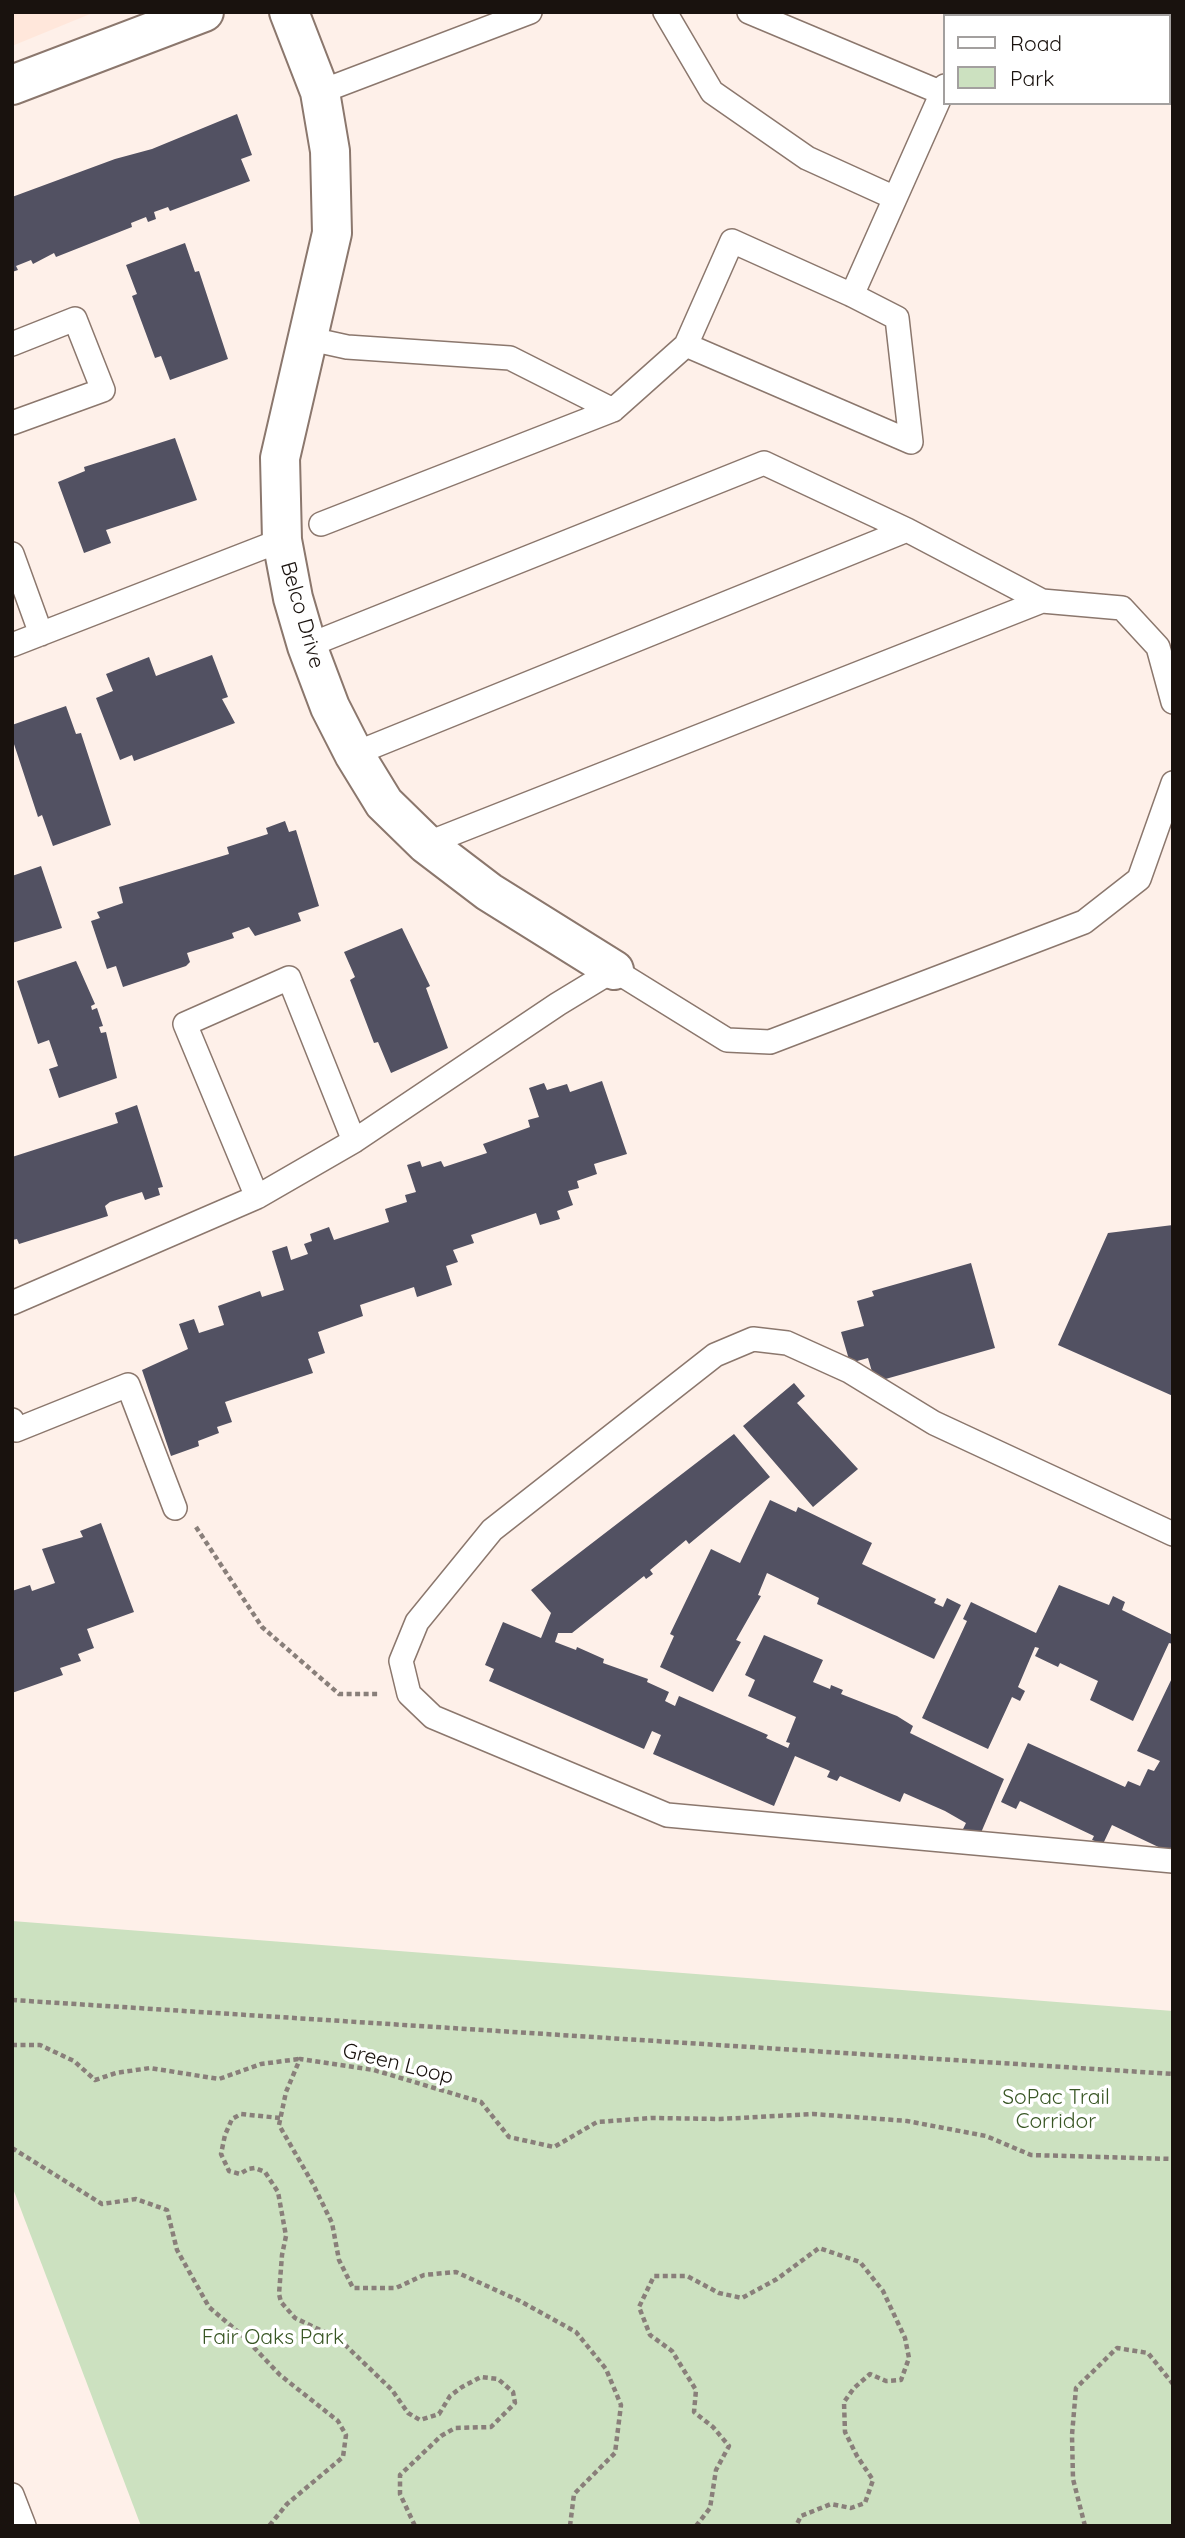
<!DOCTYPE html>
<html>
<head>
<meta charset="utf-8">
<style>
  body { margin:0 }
  #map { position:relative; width:1185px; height:2538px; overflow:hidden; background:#fef0e9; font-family:Quicksand,sans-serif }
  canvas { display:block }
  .frame { position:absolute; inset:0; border:14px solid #19120e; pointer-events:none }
  .legend { position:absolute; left:943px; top:14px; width:228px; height:91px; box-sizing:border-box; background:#fff; border:2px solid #a3a09f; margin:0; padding:9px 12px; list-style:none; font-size:21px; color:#19120e }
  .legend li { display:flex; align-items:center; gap:14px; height:35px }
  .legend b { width:35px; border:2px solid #a3a09f }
</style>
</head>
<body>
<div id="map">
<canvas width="1185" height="2538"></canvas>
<div class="frame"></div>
<ul class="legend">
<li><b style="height:9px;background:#fff"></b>Road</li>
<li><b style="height:19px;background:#cce1c0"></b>Park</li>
</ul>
</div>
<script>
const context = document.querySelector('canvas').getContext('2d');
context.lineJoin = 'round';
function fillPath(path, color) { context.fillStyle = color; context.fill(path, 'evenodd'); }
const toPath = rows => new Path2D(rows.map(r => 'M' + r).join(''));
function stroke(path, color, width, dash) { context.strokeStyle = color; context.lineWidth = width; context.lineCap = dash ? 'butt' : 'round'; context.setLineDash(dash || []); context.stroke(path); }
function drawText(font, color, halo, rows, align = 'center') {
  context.font = font + ' Quicksand,sans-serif'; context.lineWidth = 7; context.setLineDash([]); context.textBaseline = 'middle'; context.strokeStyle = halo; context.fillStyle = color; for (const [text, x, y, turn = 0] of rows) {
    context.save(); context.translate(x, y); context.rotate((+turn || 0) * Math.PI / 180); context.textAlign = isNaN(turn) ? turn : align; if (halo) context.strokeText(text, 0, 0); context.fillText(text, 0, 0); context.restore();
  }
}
fillPath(toPath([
  [12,12,95,12,12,46]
]), '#ffe7db');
fillPath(toPath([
  [12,1921,1173,2011,1173,2526,141,2526,12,2186]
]), '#cce1c0');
fillPath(toPath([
  [237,114,252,155,241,159,250,181,170,211,168,207,154,212,156,219,148,222,146,217,131,223,132,227,56,257,54,253,33,264,31,260,16,266,18,270,12,272,12,197,115,159,152,149],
  [185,243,195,272,199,271,228,359,170,380,161,356,155,358,132,296,137,294,126,265],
  [175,438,197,500,106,530,111,543,84,553,58,482,85,471,84,467],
  [212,655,228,697,222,699,235,723,134,761,132,755,120,760,96,698,113,691,106,674,149,657,156,676],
  [66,706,76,734,81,733,111,825,53,846,42,815,38,817,12,738,12,725],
  [285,821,289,832,296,830,319,906,298,913,301,921,255,936,249,927,232,933,234,938,187,953,190,962,186,966,123,987,116,966,107,969,91,921,100,918,97,912,123,903,119,887,229,854,227,847,268,834,266,828],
  [41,866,62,928,12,943,12,876],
  [402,928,430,986,426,988,448,1048,391,1073,378,1042,374,1043,350,980,355,977,344,952],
  [76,961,95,1004,91,1006,92,1010,97,1008,103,1026,99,1027,101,1033,106,1032,117,1078,59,1098,49,1069,58,1066,49,1040,38,1044,17,981],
  [602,1081,627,1154,594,1164,597,1174,577,1181,579,1188,568,1191,573,1205,557,1211,560,1219,540,1225,536,1213,471,1235,474,1243,453,1250,458,1262,446,1266,452,1285,417,1297,414,1287,360,1305,363,1316,318,1332,325,1353,308,1359,313,1373,225,1402,232,1422,217,1427,219,1433,198,1441,199,1446,171,1456,142,1370,188,1349,179,1324,194,1319,199,1333,224,1325,218,1306,260,1291,262,1297,284,1290,272,1251,287,1246,291,1260,308,1254,304,1244,312,1241,310,1234,329,1227,334,1240,389,1222,385,1209,407,1202,405,1195,416,1192,407,1165,420,1161,422,1167,441,1161,444,1167,487,1153,483,1144,530,1127,528,1120,539,1117,529,1088,544,1083,547,1090,567,1084,570,1092],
  [137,1105,163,1187,158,1188,160,1195,145,1200,142,1192,110,1202,105,1206,108,1216,19,1244,17,1239,12,1240,12,1157,118,1123,115,1113],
  [1173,1225,1173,1396,1058,1345,1108,1233],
  [971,1263,995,1348,875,1382,868,1358,850,1363,841,1332,864,1326,857,1301,874,1296,872,1291],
  [794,1383,805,1396,797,1403,858,1469,813,1507,743,1426],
  [734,1434,770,1477,689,1544,686,1540,650,1570,653,1574,646,1579,644,1576,572,1633,558,1633,555,1642,576,1650,577,1647,604,1659,603,1663,648,1679,647,1682,669,1692,665,1701,675,1706,679,1696,768,1735,766,1738,788,1748,790,1743,786,1742,796,1717,748,1696,755,1680,745,1675,764,1635,823,1660,813,1682,830,1689,831,1685,843,1690,841,1694,897,1716,913,1726,910,1733,1004,1779,980,1835,963,1829,966,1823,945,1811,904,1793,900,1802,840,1776,837,1781,827,1777,830,1771,795,1756,774,1806,653,1754,661,1735,652,1731,644,1749,489,1681,494,1669,485,1665,503,1622,541,1638,551,1613,531,1590],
  [770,1500,796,1512,798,1507,872,1543,862,1564,936,1599,934,1603,943,1607,947,1598,961,1605,934,1659,817,1604,819,1598,767,1573,758,1595,761,1596,736,1640,741,1642,713,1692,660,1667,674,1636,670,1634,711,1549,740,1563],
  [101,1523,134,1612,87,1629,94,1648,78,1654,81,1661,60,1668,63,1675,12,1693,12,1591,30,1585,32,1591,55,1583,42,1549,83,1537,80,1531],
  [1059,1585,1109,1605,1113,1596,1125,1602,1122,1610,1171,1634,1173,1629,1173,1644,1169,1643,1133,1721,1090,1700,1098,1681,1060,1663,1058,1667,1035,1656,1039,1648,1035,1647,1018,1687,1025,1691,1020,1701,1012,1697,988,1749,922,1718,967,1621,963,1619,971,1602,1036,1633],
  [1173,1676,1173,1843,1169,1852,1112,1825,1103,1844,1092,1840,1094,1836,1020,1801,1016,1809,1001,1802,1028,1743,1125,1787,1128,1781,1140,1786,1148,1769,1154,1771,1160,1761,1137,1751]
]), '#525162');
const service = toPath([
  [665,12,712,92,807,158,895,198],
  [749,12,942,93],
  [976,16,978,12],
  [320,92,530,12],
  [852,295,945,86],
  [306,338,347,347,510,358,613,410,321,524],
  [12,344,75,319,103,390,12,423],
  [613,410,686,345,911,442,897,318,852,295,732,241,686,345],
  [12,554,41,634],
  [12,645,282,540],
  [307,646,764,463,907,530,1042,601,1122,608,1158,647,1173,702],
  [354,754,907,530],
  [426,844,1042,601],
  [257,1197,185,1024,289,978,354,1141],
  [12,1303,257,1197,354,1141,558,1004,614,970,727,1040,770,1042,1084,922,1139,879,1173,783],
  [12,1420,16,1430,128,1385,175,1508],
  [1173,1534,934,1423,849,1371,787,1343,753,1339,715,1355,492,1530,417,1622,401,1661,409,1694,433,1717,667,1815,1173,1861],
  [12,2495,24,2526]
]);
const minor = toPath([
  [289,12,320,92,330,151,332,233,280,458,282,540,293,598,307,646,330,707,354,754,384,803,426,844,489,892,614,970]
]);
const tertiary = toPath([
  [12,85,204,12]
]);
stroke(service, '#8b776d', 26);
stroke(minor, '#8b776d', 42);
stroke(tertiary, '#8b776d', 42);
stroke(toPath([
  [196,1527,262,1627,339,1694,378,1694],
  [12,2000,1173,2074],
  [12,2045,40,2045,74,2061,95,2080,116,2073,150,2068,219,2079,261,2064,299,2059],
  [280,2118,241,2114,232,2119,225,2135,221,2154,229,2171,240,2174,248,2169,255,2168,265,2172,278,2192,286,2236,282,2255,279,2294,281,2302,295,2318,339,2339,392,2390,408,2413,420,2420,439,2414,450,2396,462,2387,481,2377,498,2379,513,2392,515,2403,491,2427,455,2428,441,2436,400,2475,400,2494,415,2526],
  [12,2148,102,2204,136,2199,167,2210,177,2250,209,2307,244,2337,280,2375,338,2421,346,2435,343,2457,287,2504,269,2526],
  [570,2526,574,2494,615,2453,621,2405,606,2369,576,2332,520,2301,456,2272,424,2275,396,2288,353,2288,339,2260,332,2223,313,2184,279,2125,286,2092,300,2059,374,2070,481,2102,509,2137,554,2147,597,2122,652,2118,720,2119,813,2114,907,2121,986,2136,1031,2155,1173,2159],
  [696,2526,710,2508,716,2470,729,2446,713,2427,694,2412,696,2390,672,2351,650,2335,639,2307,654,2276,687,2276,719,2293,742,2298,777,2279,819,2248,860,2262,883,2291,905,2338,909,2358,901,2380,886,2381,870,2374,854,2388,844,2402,845,2432,857,2456,873,2480,865,2503,851,2508,831,2504,801,2516,796,2526],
  [1085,2526,1073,2479,1072,2435,1076,2388,1117,2348,1148,2353,1173,2384]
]), '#897f7a', 4.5, [5, 3.5]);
stroke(service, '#fff', 23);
stroke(minor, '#fff', 38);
stroke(tertiary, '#fff', 38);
drawText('21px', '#19120e', '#fff', [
  ["Belco Drive",302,615,74],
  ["Green Loop",398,2064,14]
]);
drawText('21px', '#385624', '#fff', [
  ["SoPac Trail",1056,2098],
  ["Corridor",1056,2122],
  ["Fair Oaks Park",273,2338]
]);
</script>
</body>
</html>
